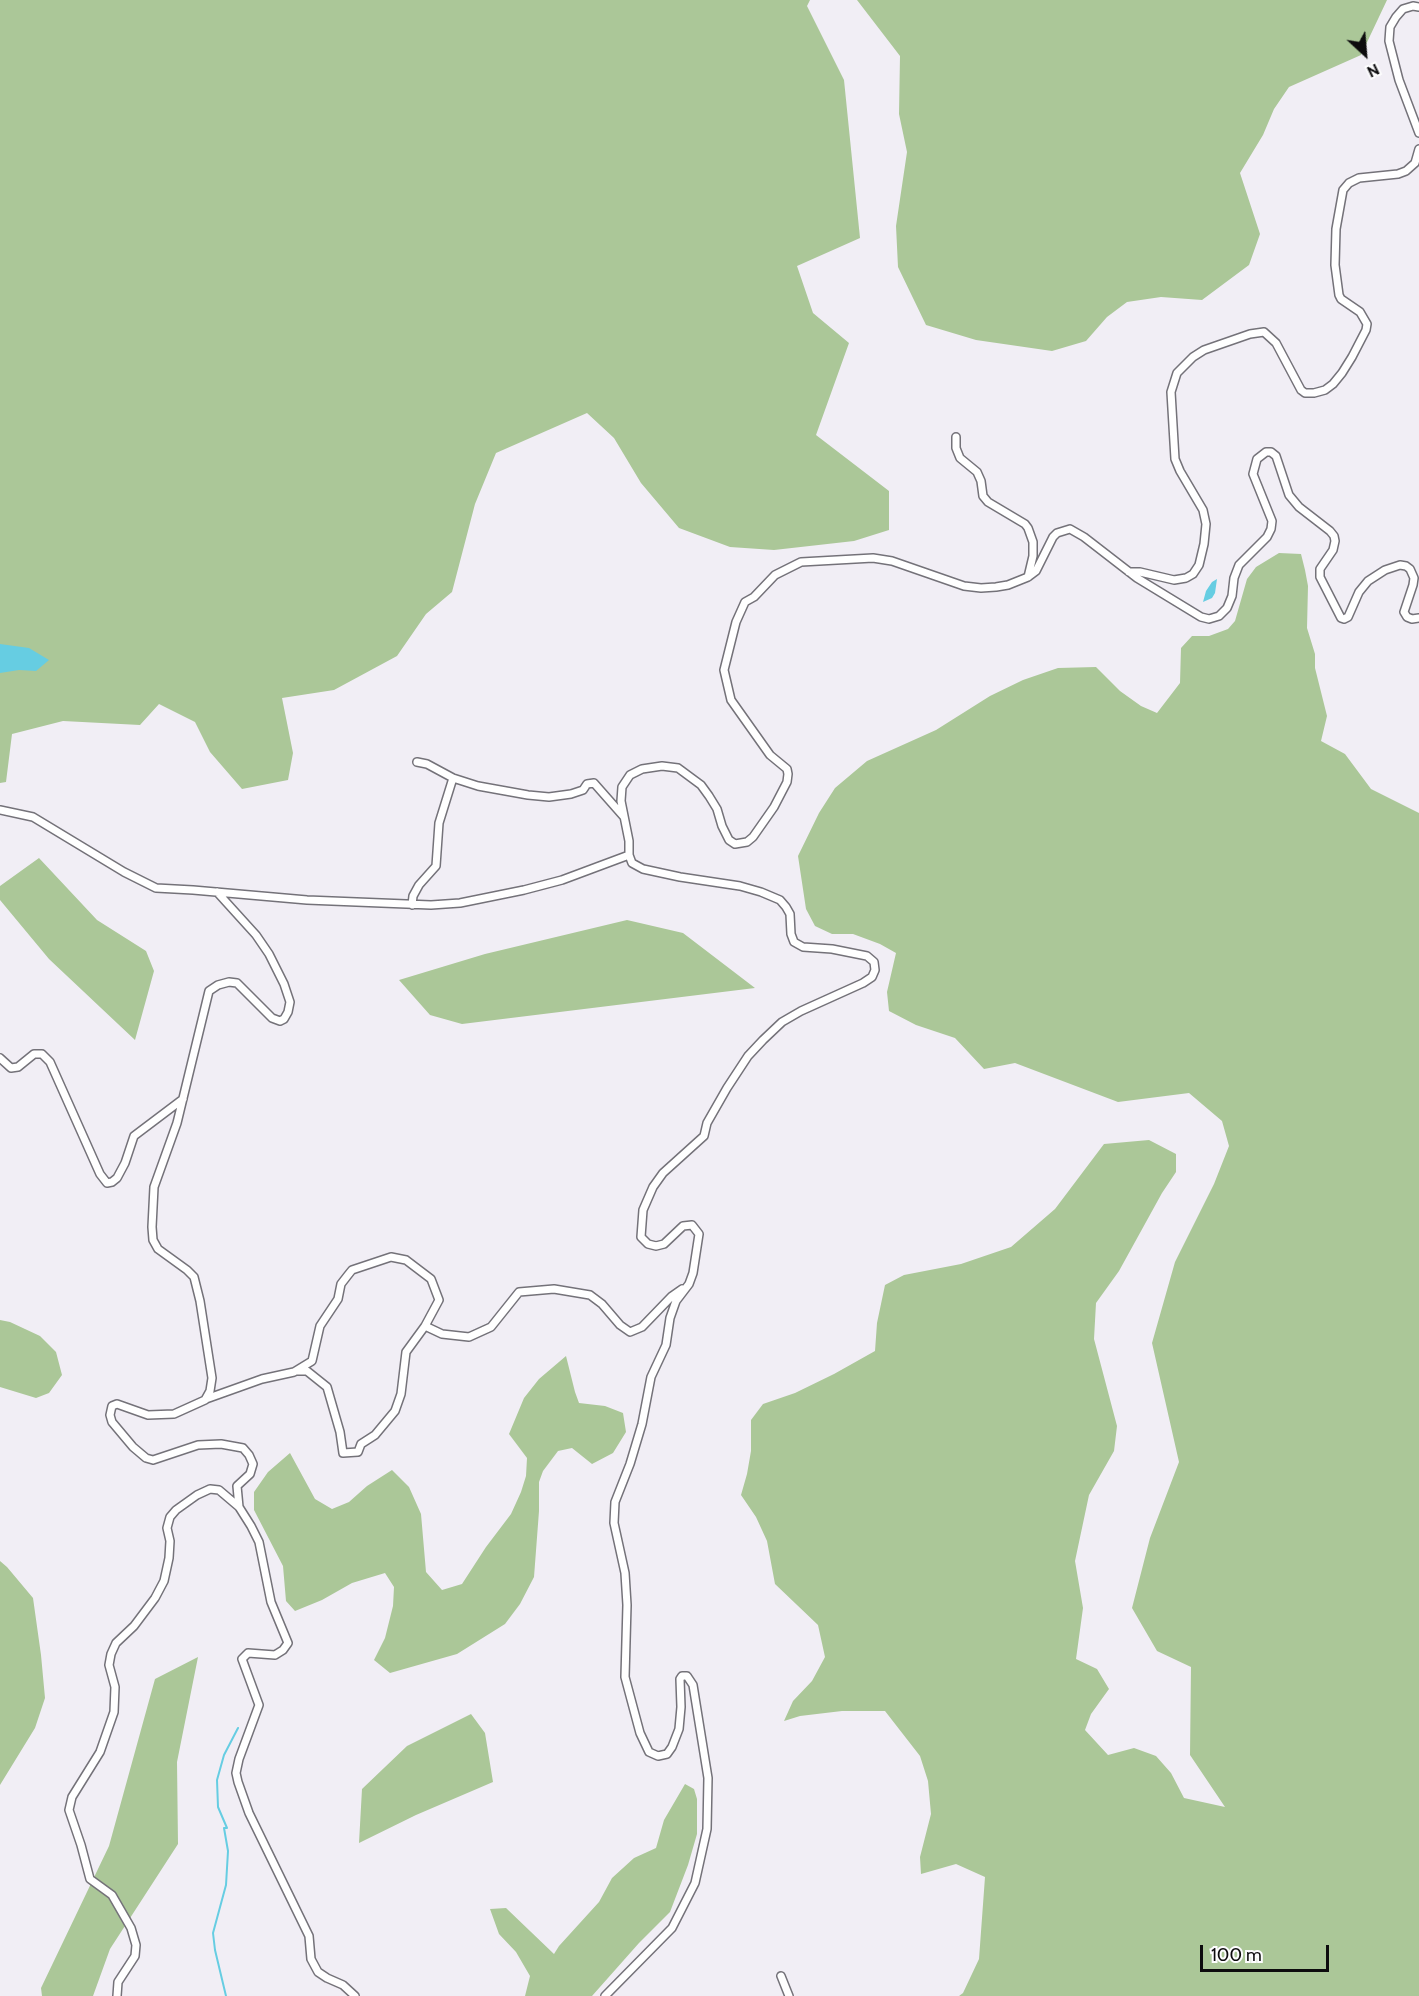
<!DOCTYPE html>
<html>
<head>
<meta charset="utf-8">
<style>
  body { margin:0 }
  #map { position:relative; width:1419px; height:1996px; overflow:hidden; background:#f1eef5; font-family:Cabin,sans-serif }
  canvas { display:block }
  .north { position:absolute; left:1335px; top:24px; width:60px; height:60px; -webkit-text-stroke:4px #fdfdfe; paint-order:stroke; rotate:154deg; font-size:16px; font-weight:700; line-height:24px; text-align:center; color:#0d0c0e }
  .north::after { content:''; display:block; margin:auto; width:21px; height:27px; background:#0d0c0e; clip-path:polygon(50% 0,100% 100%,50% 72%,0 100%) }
  .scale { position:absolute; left:1200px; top:1945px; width:129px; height:27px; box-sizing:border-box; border:3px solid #0d0c0e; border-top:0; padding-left:8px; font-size:18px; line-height:21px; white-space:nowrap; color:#0d0c0e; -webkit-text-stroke:4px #fdfdfe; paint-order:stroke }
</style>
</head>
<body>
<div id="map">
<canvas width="1419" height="1996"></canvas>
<div class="north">N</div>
<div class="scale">100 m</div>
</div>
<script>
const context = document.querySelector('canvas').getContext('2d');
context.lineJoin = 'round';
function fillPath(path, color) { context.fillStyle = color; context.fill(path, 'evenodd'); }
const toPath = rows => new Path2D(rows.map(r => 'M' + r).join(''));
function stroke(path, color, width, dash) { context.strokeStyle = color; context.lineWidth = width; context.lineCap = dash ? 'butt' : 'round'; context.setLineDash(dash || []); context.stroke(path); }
fillPath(toPath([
  [0,0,810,0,807,6,844,80,860,238,797,266,813,313,849,343,816,435,889,491,889,530,854,541,774,550,730,547,679,528,641,483,614,438,587,413,496,453,475,504,452,592,426,614,397,656,334,690,282,698,293,753,288,780,242,789,210,752,195,722,159,704,140,725,63,721,12,734,6,782,0,783],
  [857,0,1387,0,1361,55,1289,87,1274,109,1263,135,1240,173,1260,234,1249,265,1202,300,1161,297,1127,302,1107,317,1086,341,1052,351,976,340,926,325,898,267,896,226,907,152,899,114,900,56],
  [1279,553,1301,554,1305,570,1308,586,1307,628,1315,654,1315,668,1327,716,1321,741,1345,754,1371,789,1419,813,1419,1996,959,1996,963,1993,979,1959,985,1877,956,1864,921,1874,920,1857,931,1814,928,1781,920,1756,885,1711,842,1711,800,1716,784,1721,793,1701,812,1681,825,1657,818,1625,775,1584,767,1541,756,1517,741,1495,747,1474,751,1451,751,1420,763,1404,795,1393,834,1374,875,1351,877,1323,885,1285,904,1275,961,1264,1011,1247,1055,1209,1104,1144,1149,1140,1176,1154,1176,1172,1162,1193,1119,1271,1096,1303,1094,1339,1117,1426,1114,1451,1089,1495,1075,1561,1083,1608,1076,1659,1097,1669,1109,1689,1091,1714,1085,1730,1108,1755,1134,1748,1156,1756,1171,1773,1184,1798,1225,1807,1190,1755,1191,1667,1157,1651,1132,1608,1150,1538,1179,1462,1152,1343,1175,1262,1214,1184,1229,1146,1222,1121,1189,1093,1118,1102,1015,1063,984,1069,955,1038,916,1025,889,1011,887,992,896,953,880,944,853,934,832,934,815,926,806,909,798,856,819,813,835,788,867,761,936,730,990,696,1023,680,1058,668,1096,667,1120,691,1141,706,1157,713,1180,683,1181,648,1192,636,1209,636,1228,629,1235,621,1247,579,1256,567],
  [39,858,97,920,146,951,154,971,135,1040,49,959,0,900,0,886],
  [627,920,683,933,755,988,462,1024,430,1015,399,980,485,954],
  [0,1320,10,1322,40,1336,56,1352,62,1375,49,1393,36,1398,0,1387],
  [566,1356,575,1392,579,1403,605,1406,623,1413,626,1432,613,1453,592,1464,572,1448,558,1451,543,1471,539,1482,539,1511,534,1577,520,1604,505,1624,457,1654,390,1673,374,1660,385,1638,393,1606,394,1587,385,1573,352,1583,322,1600,295,1611,286,1601,283,1566,254,1510,254,1492,268,1472,290,1453,315,1499,332,1509,349,1502,367,1486,392,1470,409,1487,421,1514,426,1572,442,1590,462,1584,486,1547,511,1514,521,1492,526,1476,527,1458,509,1434,524,1398,539,1379],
  [0,1561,7,1567,33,1598,41,1655,45,1698,35,1728,0,1785],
  [198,1657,177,1762,178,1844,110,1949,93,1996,42,1996,41,1988,109,1846,155,1679],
  [471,1714,485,1733,493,1782,416,1815,359,1843,362,1789,407,1746],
  [685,1784,694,1789,697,1799,697,1834,688,1865,670,1912,639,1943,592,1996,525,1996,530,1976,516,1952,499,1934,490,1909,506,1908,554,1954,559,1946,599,1902,612,1878,634,1858,656,1848,664,1820]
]), '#abc798');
fillPath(toPath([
  [1217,579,1215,593,1212,598,1203,602,1206,591,1212,582],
  [0,644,29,648,49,660,36,671,19,670,0,673]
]), '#66cde2');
stroke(toPath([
  [226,1996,215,1950,213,1933,226,1885,228,1851,224,1828,227,1828,218,1807,217,1780,224,1755,238,1728]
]), '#66cde2', 2);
const minor = toPath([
  [1419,7,1413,6,1403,9,1396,17,1390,27,1389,41,1399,80,1419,133],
  [956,437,956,448,960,458,977,472,981,481,983,496,988,502,1025,524,1028,528,1033,542,1033,556,1028,577],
  [1129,572,1140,572,1174,580,1186,578,1193,574,1199,565,1204,544,1206,524,1203,510,1180,471,1175,459,1171,392,1177,373,1193,357,1204,350,1250,334,1264,332,1276,343,1301,390,1305,393,1314,393,1325,390,1333,384,1342,373,1352,357,1366,330,1367,324,1360,312,1341,299,1339,295,1335,265,1336,229,1343,190,1349,183,1359,178,1398,174,1406,171,1415,163,1419,149],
  [417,762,427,764,453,778,478,786,528,795,549,797,571,794,583,790,587,784,594,783,624,817],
  [0,810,33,817,124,872,156,888,193,890,307,900,431,905,460,903,524,890,562,880,629,855],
  [217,892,256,935,269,954,284,984,290,1002,288,1012,284,1019,280,1021,272,1018,237,983,229,982,218,985,209,991,177,1123,154,1187,152,1227,153,1240,158,1249,187,1270,194,1277,200,1301,212,1378,210,1391,205,1400,174,1414,148,1415,117,1404,112,1406,110,1415,112,1422,133,1447,146,1458,153,1460,198,1445,221,1444,243,1448,249,1455,253,1464,250,1474,237,1486,239,1507],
  [412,905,413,896,419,885,436,866,439,823,453,778],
  [0,1058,11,1068,18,1067,34,1054,42,1054,50,1062,100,1174,107,1183,112,1182,117,1178,125,1163,134,1136,183,1099],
  [297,1371,307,1371,327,1387,340,1432,343,1453,358,1452,361,1444,375,1435,395,1411,401,1394,406,1352,425,1326],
  [206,1399,262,1379,294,1372,312,1361,320,1326,338,1299,341,1284,348,1275,352,1270,391,1257,406,1260,431,1279,439,1300,425,1326,442,1334,469,1337,491,1327,519,1292,554,1289,590,1295,602,1304,620,1325,630,1332,642,1327,672,1296,682,1289],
  [781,1976,789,1996],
  [117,1996,118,1982,135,1956,136,1945,131,1928,112,1895,90,1879,81,1845,69,1810,72,1797,100,1752,114,1712,115,1687,109,1665,111,1654,116,1643,134,1626,155,1598,164,1581,169,1558,170,1541,167,1528,170,1517,176,1510,197,1495,210,1489,219,1490,239,1507,251,1526,259,1542,271,1602,288,1643,283,1650,275,1655,248,1653,242,1659,259,1705,239,1759,236,1773,238,1782,249,1813,309,1936,311,1959,318,1972,327,1978,343,1985,355,1996],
  [605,1996,672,1928,695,1883,707,1829,708,1778,693,1685,687,1676,682,1676,680,1679,681,1707,679,1729,672,1747,667,1754,658,1756,649,1752,640,1733,625,1677,627,1605,625,1573,614,1523,615,1502,630,1464,642,1424,651,1377,666,1345,670,1318,676,1301,689,1284,693,1273,699,1234,692,1225,683,1226,664,1244,656,1246,648,1244,641,1237,643,1210,653,1187,663,1173,704,1136,707,1123,727,1088,748,1056,763,1040,782,1022,801,1011,863,983,872,977,875,970,874,962,867,956,832,949,803,947,794,942,791,934,790,914,786,907,780,900,761,892,740,886,680,877,643,869,632,863,629,855,629,841,621,801,622,787,630,775,642,769,662,766,678,768,701,785,709,796,717,809,722,826,729,840,735,844,747,842,753,837,774,807,787,782,788,774,787,769,770,755,731,700,724,670,736,622,745,602,754,597,775,575,801,562,873,558,892,561,964,586,981,588,996,587,1008,585,1028,577,1036,571,1053,537,1057,533,1070,529,1084,537,1137,578,1201,617,1209,619,1219,616,1227,608,1232,596,1234,578,1239,565,1267,537,1271,529,1272,521,1253,474,1257,459,1266,452,1271,452,1276,456,1289,495,1299,507,1330,531,1334,536,1335,541,1333,550,1320,569,1320,577,1341,618,1344,619,1348,617,1359,592,1368,581,1385,570,1400,565,1406,566,1410,569,1414,578,1413,585,1404,612,1407,617,1412,619,1419,618]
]);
stroke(minor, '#747279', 10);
stroke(minor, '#fff', 7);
</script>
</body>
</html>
